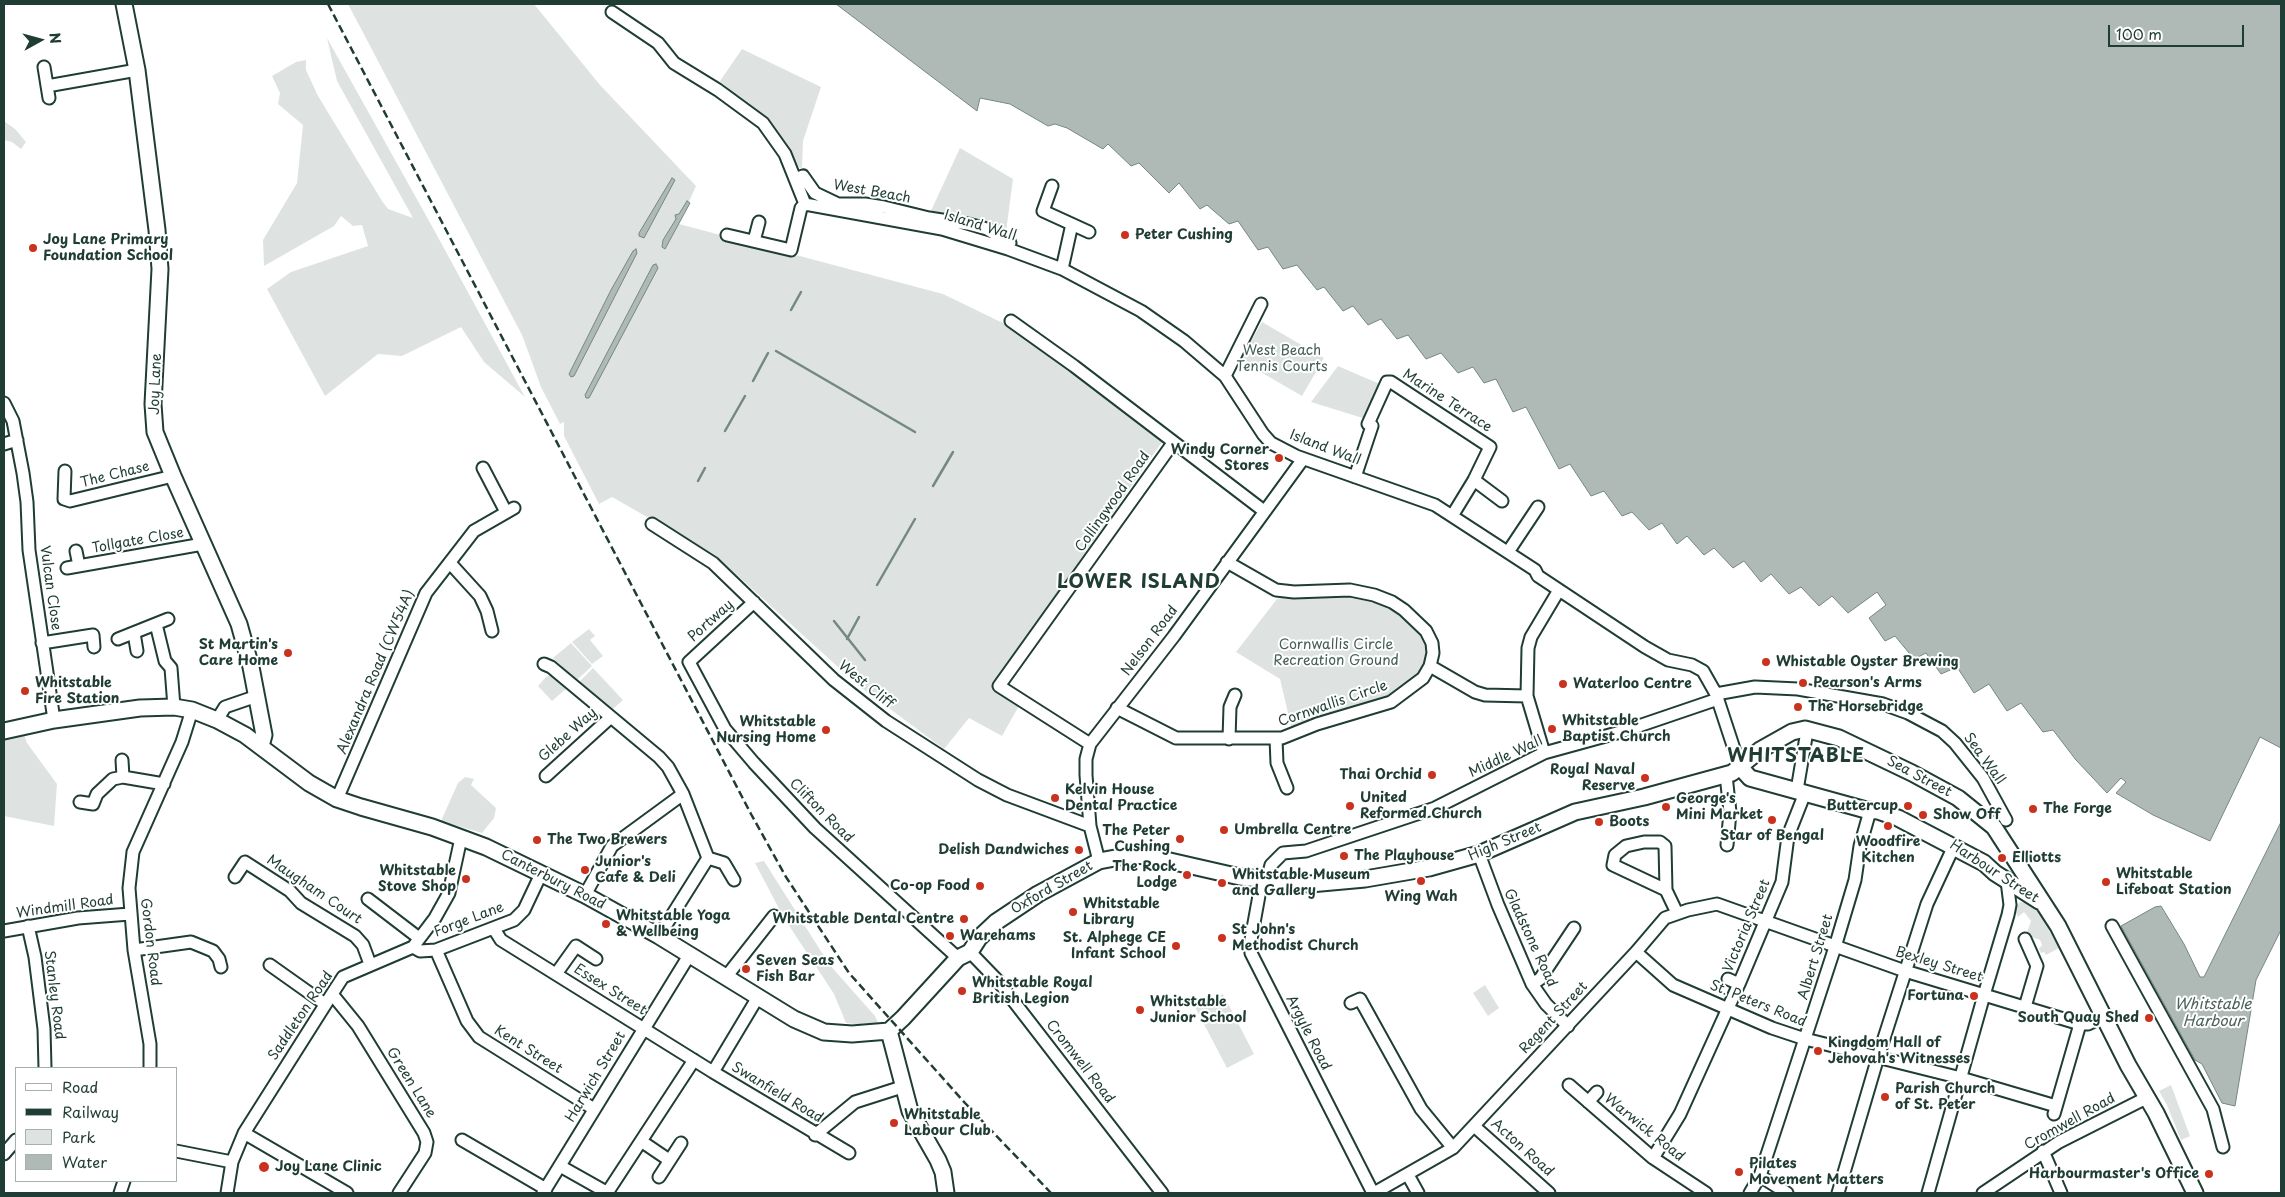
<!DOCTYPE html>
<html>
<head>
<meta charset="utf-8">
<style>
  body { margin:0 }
  #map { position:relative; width:2285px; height:1197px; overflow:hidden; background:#fff; font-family:"Playpen Sans",sans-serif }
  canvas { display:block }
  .frame { position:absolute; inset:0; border:5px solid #1f3d34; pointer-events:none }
  .legend { position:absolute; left:15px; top:1067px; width:162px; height:115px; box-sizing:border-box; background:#fff; border:1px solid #a5b1ae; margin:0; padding:6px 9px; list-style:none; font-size:15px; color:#1f3d34 }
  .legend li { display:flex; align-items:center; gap:10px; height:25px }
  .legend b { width:25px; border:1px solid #a5b1ae }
  .north { position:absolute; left:15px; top:15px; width:50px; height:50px; -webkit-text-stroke:4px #fff; paint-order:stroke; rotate:83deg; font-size:14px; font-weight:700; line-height:20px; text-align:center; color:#1f3d34 }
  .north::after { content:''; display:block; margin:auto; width:18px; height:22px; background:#1f3d34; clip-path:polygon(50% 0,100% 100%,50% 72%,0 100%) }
  .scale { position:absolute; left:2108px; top:25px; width:136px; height:22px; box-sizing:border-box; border:2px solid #1f3d34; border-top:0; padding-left:6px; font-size:15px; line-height:18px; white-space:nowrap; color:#1f3d34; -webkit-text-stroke:4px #fff; paint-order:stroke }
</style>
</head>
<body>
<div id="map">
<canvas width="2285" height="1197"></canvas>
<div class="frame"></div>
<ul class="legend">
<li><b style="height:6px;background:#fff"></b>Road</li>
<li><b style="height:6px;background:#1f3d34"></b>Railway</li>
<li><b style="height:14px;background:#dee3e2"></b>Park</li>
<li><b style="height:14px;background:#afbab7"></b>Water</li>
</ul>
<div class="north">N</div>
<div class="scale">100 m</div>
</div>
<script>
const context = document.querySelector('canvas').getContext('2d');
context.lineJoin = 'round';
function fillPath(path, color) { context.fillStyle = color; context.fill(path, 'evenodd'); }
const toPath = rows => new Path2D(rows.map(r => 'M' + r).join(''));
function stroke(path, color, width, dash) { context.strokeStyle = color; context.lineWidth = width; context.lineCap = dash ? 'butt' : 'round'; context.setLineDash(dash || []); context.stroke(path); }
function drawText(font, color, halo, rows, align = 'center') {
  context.font = font + ' "Playpen Sans",sans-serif'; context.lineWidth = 4; context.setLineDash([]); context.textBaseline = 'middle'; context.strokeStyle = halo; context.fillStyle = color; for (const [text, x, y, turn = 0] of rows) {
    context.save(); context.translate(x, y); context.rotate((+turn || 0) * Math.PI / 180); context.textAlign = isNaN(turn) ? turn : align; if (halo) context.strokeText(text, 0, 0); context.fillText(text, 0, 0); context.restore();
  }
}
fillPath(toPath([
  [348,4,534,4,600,85,696,186,679,224,943,294,1007,325,1164,439,992,687,1020,704,1002,736,969,718,944,749,859,686,717,557,612,497,599,504,564,436,564,422,560,424,541,387,522,335],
  [327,38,433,228,525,397,484,362,461,327,402,356,378,354,325,396,267,289,291,272,368,246,362,225,353,226,341,216,334,226,264,266,263,240,297,183,303,125,278,104,280,93,272,76,296,62,306,60,306,70,318,96,382,201,388,209,413,218,337,81],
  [742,49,821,87,803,141,802,168,794,166,772,126,720,81],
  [4,121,15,129,26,142,21,149,12,142,4,140],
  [960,148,1013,179,1006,232,929,215],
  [1262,322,1324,358,1302,396,1240,360],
  [1338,366,1382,385,1366,419,1311,402],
  [1338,593,1376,601,1400,613,1425,637,1429,652,1423,671,1394,697,1292,730,1280,679,1236,652,1277,599,1301,595],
  [589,629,595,636,590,640,603,656,592,664,572,642],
  [571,643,592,666,577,680,553,658],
  [593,668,623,700,613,709,579,682],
  [551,675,567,688,552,701,538,686,546,677],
  [24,735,27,743,57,784,54,826,4,816,4,739],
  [465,777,474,779,471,785,496,808,494,818,482,833,441,821,458,783],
  [764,861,829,964,875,1016,880,1027,846,1023,834,994,784,918,755,863],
  [2020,902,2028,903,2037,909,2059,948,2046,955,2044,952,2041,953,2039,949,2042,945,2040,940,2029,936,2027,932,2031,921,2024,912,2018,917,2016,913,2016,906],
  [1485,985,1499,1008,1488,1016,1473,993],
  [1223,994,1254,1054,1227,1068,1195,1007],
  [2171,1085,2190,1136,2181,1140,2167,1105,2159,1091]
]), '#dee3e2');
const water = toPath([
  [836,4,2281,4,2281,748,2260,737,2210,841,2153,815,2116,793,2126,782,2121,778,2107,793,2076,760,2053,730,2043,732,2021,703,2007,711,1989,684,1974,693,1957,667,1941,674,1926,653,1914,659,1895,636,1885,641,1869,618,1886,605,1877,592,1848,613,1832,596,1819,606,1801,587,1789,594,1771,574,1761,582,1744,561,1733,568,1714,548,1704,555,1687,536,1677,544,1662,523,1649,530,1632,512,1622,516,1604,491,1591,496,1570,464,1559,469,1526,407,1513,412,1496,379,1484,383,1473,367,1458,373,1441,353,1426,359,1408,335,1397,339,1381,319,1368,325,1353,306,1343,311,1324,287,1317,290,1297,265,1283,269,1268,247,1258,250,1238,221,1229,224,1207,205,1200,209,1179,183,1169,193,1139,163,1131,166,1108,144,1103,149,1067,128,1055,124,1048,126,1010,104,980,98,977,111,836,4],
  [672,178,675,180,644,238,639,236,639,233,672,178],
  [687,201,690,203,665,249,662,247,663,240,676,219,675,215,679,214,687,201],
  [636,249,637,253,574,376,571,377,569,374,611,290,633,251,636,249],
  [656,264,658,268,589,398,586,398,585,395,653,265,656,264],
  [2281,822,2281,930,2256,980,2235,1106,2222,1103,2202,1064,2195,1060,2121,926,2155,907,2161,906,2184,944,2200,977,2204,977,2281,822]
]);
fillPath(water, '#afbab7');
stroke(water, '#758883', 1);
stroke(toPath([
  [791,310,801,292],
  [776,351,915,432],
  [753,381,768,353],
  [725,431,745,396],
  [698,481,705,468],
  [933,486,953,452],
  [877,585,915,519],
  [834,621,865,660],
  [847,639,859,617]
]), '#758883', 2.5);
const street = toPath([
  [612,12,658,43,674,63,718,90,763,123,785,154,805,204],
  [44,67,49,98],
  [47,86,137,70],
  [795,179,803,176,815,193,838,204,865,204,884,207,929,218,968,224,987,229,1010,243],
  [1052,186,1043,211,1089,232],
  [805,204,942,229,1008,249,1062,269,1141,311,1184,341,1225,376,1263,434,1271,443,1296,456,1435,505,1535,570,1538,576,1645,647,1668,660,1692,665,1703,671,1716,694,1740,767],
  [727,235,791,250,801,208,805,204],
  [754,241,759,222],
  [1062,269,1072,224],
  [1011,321,1074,366,1264,511],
  [1225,376,1261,304],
  [4,403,13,421,23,473,27,502,29,550,54,720],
  [4,444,17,440],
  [483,468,506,512],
  [65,471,64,499,70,501,173,476],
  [1355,477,1372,426,1368,424,1387,382,1391,382,1490,447,1474,480,1452,516],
  [1474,480,1502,501],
  [652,524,713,563,834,680,886,721,978,780,1007,795,1090,826],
  [76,551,79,566],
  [1508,552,1538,507],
  [450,563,480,596,487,611,492,631],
  [67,568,203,544],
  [754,602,689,662,725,729,754,763,815,828,958,958],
  [156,624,165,661,171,668,174,707],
  [134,633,137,651],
  [118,639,168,619],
  [42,643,93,635,94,647],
  [544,664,551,667,659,757,668,767,683,794,708,858,659,936],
  [1430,666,1475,692,1485,695,1527,696],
  [1716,694,1755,687,1798,689,1883,704,1908,713,1942,731,1955,743,1983,778,2006,820],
  [1117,708,1176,738,1282,738,1317,724,1391,702,1423,678,1430,666,1433,653,1432,643,1426,631,1404,610,1392,602,1374,595,1350,590,1294,592,1276,590,1227,562],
  [217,720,225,707,257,696],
  [1229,739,1230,707,1235,695],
  [1276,739,1277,763,1287,788],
  [1090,744,999,686,1173,443],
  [1544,753,1527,696,1528,648,1531,637,1559,590],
  [122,760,123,777],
  [1726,775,1730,812,1727,845],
  [546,776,611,717],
  [1797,790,1806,737,1805,729],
  [337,799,426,593,474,531,514,508],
  [80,802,93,804,97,794,113,779,123,777,164,784],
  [1479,854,1498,905,1532,984,1546,1004,1568,1026],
  [708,858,724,863,734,880],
  [1099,861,1090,826,1086,775,1086,759,1090,744,1174,636,1303,459],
  [235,877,245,862,290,891,301,903,355,936,363,945,370,964],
  [1262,879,1250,945,1251,953,1373,1193],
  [1267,880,1271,865,1283,853,1306,851,1435,808,1544,753,1624,731,1718,699],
  [1666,890,1613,865,1615,855,1626,846,1644,842,1660,842,1665,846,1666,890,1677,913],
  [585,895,612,846,683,794],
  [368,899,419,938],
  [28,926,35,957,44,1029,45,1068],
  [2112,926,2213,1109,2223,1147],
  [494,929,501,940,713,1072],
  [4,931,78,918,130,914],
  [413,947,420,951,436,950,514,920,524,910,541,874],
  [134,950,191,942,213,951,219,959,221,967],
  [436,950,467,1021,479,1037,594,1109],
  [970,952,998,981,1162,1193],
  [1636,952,1673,985,1772,1028,1805,1039,1961,1078,2056,1106],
  [270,965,325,1004],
  [556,974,576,946,596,959],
  [726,977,774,916],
  [1532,984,1540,979,1574,928],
  [1739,984,1782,882,1788,836,1805,793],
  [332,994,358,1026,424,1133,427,1142,425,1153,399,1193],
  [758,997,713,1072,849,1153],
  [1351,1003,1360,999,1421,1109,1453,1148],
  [2025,1007,2037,966,2025,939],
  [150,1068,150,1044,134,950,129,888,133,852,182,742,192,710],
  [1569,1085,1653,1158,1706,1193],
  [1588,1102,1597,1092],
  [2054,1114,2080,1024],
  [1474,1126,1549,1193],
  [244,1133,347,1193],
  [815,1135,855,1102,902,1087],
  [462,1140,546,1189],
  [641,1141,669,1160],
  [176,1151,232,1162],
  [2043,1151,2061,1193],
  [4,1154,16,1140],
  [1653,1158,1680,1114,1739,984,1728,979],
  [560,1166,608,1193],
  [1408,1175,1418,1193],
  [1760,1176,1787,1193],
  [659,1177,681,1143],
  [120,1193,124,1181],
  [227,1193,232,1162,244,1133,332,994,343,977,413,947,435,918,449,893,461,838],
  [543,1193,690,954],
  [607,1193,694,1060],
  [1374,1193,1453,1148,1636,952,1665,918,1688,910,1717,904,1905,971,2080,1024,2088,1024,2104,1016],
  [1750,1193,1760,1176,1835,947,1855,880,1860,846,1870,811],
  [1838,1193,1878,1057,1927,904,1954,846],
  [1928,1193,1984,995,2008,915,2010,905,2007,881],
  [1983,1193,2059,1142,2148,1097]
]);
const secondary = toPath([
  [124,4,137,70,157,230,160,269,153,404,155,432,173,476,239,624,251,667,264,735,261,746],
  [4,731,54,720,140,708,174,707,192,710,217,720,245,735,309,783,337,799,361,807,432,827,486,847,585,895,659,936,794,1019,824,1032,852,1034,889,1031,903,1018,958,958,970,952,979,938,996,922,1038,894,1099,861,1131,855,1148,856,1240,877,1310,884,1365,879,1429,868,1479,854,1575,812,1644,797,1732,773,1760,750,1792,732,1805,729,1839,738,1912,773,1958,798,1994,827,2058,926,2128,1065,2156,1113,2195,1193],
  [1740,767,1750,778,1866,810,1878,811,1898,818,1984,863,1995,873,2039,901],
  [889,1031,910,1111,938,1160,943,1172,946,1193]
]);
stroke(street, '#1f3d34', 15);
stroke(secondary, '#1f3d34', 19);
stroke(street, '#fff', 11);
stroke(secondary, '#fff', 15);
stroke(toPath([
  [328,4,751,814,786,877,849,973,965,1103,1051,1193]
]), '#1f3d34', 2.5, [8, 4]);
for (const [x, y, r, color] of [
  [1125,235,5,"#c8321e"],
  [33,248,5,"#c8321e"],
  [1279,458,5,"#c8321e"],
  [288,653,5,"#c8321e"],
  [1766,662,5,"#c8321e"],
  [1803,683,5,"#c8321e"],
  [1563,684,5,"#c8321e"],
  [25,691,5,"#c8321e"],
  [1798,707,5,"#c8321e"],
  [1552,729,5,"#c8321e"],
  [826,730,5,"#c8321e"],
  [1432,775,5,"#c8321e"],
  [1645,778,5,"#c8321e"],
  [1055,798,5,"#c8321e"],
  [1350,806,5,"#c8321e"],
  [1908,806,5,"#c8321e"],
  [1666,807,5,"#c8321e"],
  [2033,809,5,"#c8321e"],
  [1923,815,5,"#c8321e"],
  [1772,820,5,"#c8321e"],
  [1599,822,5,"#c8321e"],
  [1888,826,5,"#c8321e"],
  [1224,830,5,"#c8321e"],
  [1180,839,5,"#c8321e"],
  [537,840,5,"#c8321e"],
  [1079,850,5,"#c8321e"],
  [1344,856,5,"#c8321e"],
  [2002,858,5,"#c8321e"],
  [585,870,5,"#c8321e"],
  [1187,875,5,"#c8321e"],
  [466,879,5,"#c8321e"],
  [1421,881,5,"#c8321e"],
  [2106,882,5,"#c8321e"],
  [1222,883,5,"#c8321e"],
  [980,886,5,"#c8321e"],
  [1073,912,5,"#c8321e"],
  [964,919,5,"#c8321e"],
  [606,924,5,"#c8321e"],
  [950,936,5,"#c8321e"],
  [1222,938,5,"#c8321e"],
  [1176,946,5,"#c8321e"],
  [746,969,5,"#c8321e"],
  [962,991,5,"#c8321e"],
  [1974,996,5,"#c8321e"],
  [1140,1010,5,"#c8321e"],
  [2149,1018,5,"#c8321e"],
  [1818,1051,5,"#c8321e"],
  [1885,1097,5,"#c8321e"],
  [894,1123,5,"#c8321e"],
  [264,1167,6,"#c8321e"],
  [1739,1172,5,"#c8321e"],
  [2209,1174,5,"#c8321e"]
]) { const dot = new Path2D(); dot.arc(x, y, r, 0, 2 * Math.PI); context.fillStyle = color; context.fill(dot); stroke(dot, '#fff', 2); }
drawText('14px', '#1f3d34', '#fff', [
  ["West Beach",872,192,10],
  ["Island Wall",980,226,17],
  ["Joy Lane",156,384,-88],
  ["Marine Terrace",1447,401,33],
  ["Island Wall",1325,448,21],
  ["The Chase",115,475,-14],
  ["Collingwood Road",1113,502,-55],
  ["Tollgate Close",138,541,-10],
  ["Vulcan Close",50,588,82],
  ["Portway",711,621,-42],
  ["Nelson Road",1150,641,-53],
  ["Alexandra Road (CW54A)",376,672,-67],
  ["West Cliff",866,685,39],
  ["Cornwallis Circle",1333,704,-19],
  ["Glebe Way",568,735,-42],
  ["Middle Wall",1506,757,-25],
  ["Sea Wall",1984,759,54],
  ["Sea Street",1919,777,28],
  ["Clifton Road",821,811,45],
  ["High Street",1505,842,-23],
  ["Harbour Street",1994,872,33],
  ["Canterbury Road",553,880,27],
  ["Oxford Street",1052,888,-30],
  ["Maugham Court",314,890,34],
  ["Windmill Road",65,907,-8],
  ["Forge Lane",469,920,-21],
  ["Victoria Street",1747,926,-67],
  ["Gladstone Road",1530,938,65],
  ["Gordon Road",150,942,83],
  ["Albert Street",1816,957,-73],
  ["Bexley Street",1939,965,17],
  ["Essex Street",610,990,32],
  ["Stanley Road",54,995,83],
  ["St. Peters Road",1758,1004,22],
  ["Saddleton Road",301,1016,-56],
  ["Regent Street",1554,1018,-47],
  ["Argyle Road",1308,1033,63],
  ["Kent Street",528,1050,32],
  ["Cromwell Road",1080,1062,52],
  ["Harwich Street",596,1077,-59],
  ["Green Lane",411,1083,58],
  ["Swanfield Road",777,1093,31],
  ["Cromwell Road",2070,1122,-29],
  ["Warwick Road",1644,1128,39],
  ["Acton Road",1522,1148,42]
]);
drawText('bold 14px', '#1f3d34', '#fff', [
  ["Peter Cushing",1135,235],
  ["Joy Lane Primary",43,240],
  ["Foundation School",43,256],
  ["Windy Corner",1269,450,"right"],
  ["Stores",1269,466,"right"],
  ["St Martin's",278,645,"right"],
  ["Care Home",278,661,"right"],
  ["Whistable Oyster Brewing",1776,662],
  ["Whitstable",35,683],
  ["Fire Station",35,699],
  ["Pearson's Arms",1813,683],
  ["Waterloo Centre",1573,684],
  ["The Horsebridge",1808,707],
  ["Whitstable",1562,721],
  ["Baptist Church",1562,737],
  ["Whitstable",816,722,"right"],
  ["Nursing Home",816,738,"right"],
  ["Royal Naval",1635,770,"right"],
  ["Reserve",1635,786,"right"],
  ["Thai Orchid",1422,775,"right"],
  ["Kelvin House",1065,790],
  ["Dental Practice",1065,806],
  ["United",1360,798],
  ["Reformed Church",1360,814],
  ["George's",1676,799],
  ["Mini Market",1676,815],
  ["Buttercup",1898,806,"right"],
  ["The Forge",2043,809],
  ["Show Off",1933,815],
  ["Boots",1609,822],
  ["Umbrella Centre",1234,830],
  ["The Peter",1170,831,"right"],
  ["Cushing",1170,847,"right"],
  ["Star of Bengal",1772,836,"center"],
  ["The Two Brewers",547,840],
  ["Woodfire",1888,842,"center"],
  ["Kitchen",1888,858,"center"],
  ["Delish Dandwiches",1069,850,"right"],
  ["The Playhouse",1354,856],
  ["Elliotts",2012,858],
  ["Junior's",595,862],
  ["Cafe & Deli",595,878],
  ["The Rock",1177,867,"right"],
  ["Lodge",1177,883,"right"],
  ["Whitstable",456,871,"right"],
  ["Stove Shop",456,887,"right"],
  ["Whitstable",2116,874],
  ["Lifeboat Station",2116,890],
  ["Whitstable Museum",1232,875],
  ["and Gallery",1232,891],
  ["Co-op Food",970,886,"right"],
  ["Wing Wah",1421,897,"center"],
  ["Whitstable",1083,904],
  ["Library",1083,920],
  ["Whitstable Yoga",616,916],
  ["& Wellbeing",616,932],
  ["Whitstable Dental Centre",954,919,"right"],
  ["St John's",1232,930],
  ["Methodist Church",1232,946],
  ["Warehams",960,936],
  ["St. Alphege CE",1166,938,"right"],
  ["Infant School",1166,954,"right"],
  ["Seven Seas",756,961],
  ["Fish Bar",756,977],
  ["Whitstable Royal",972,983],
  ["British Legion",972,999],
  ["Fortuna",1964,996,"right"],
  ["Whitstable",1150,1002],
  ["Junior School",1150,1018],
  ["South Quay Shed",2139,1018,"right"],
  ["Kingdom Hall of",1828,1043],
  ["Jehovah's Witnesses",1828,1059],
  ["Parish Church",1895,1089],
  ["of St. Peter",1895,1105],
  ["Whitstable",904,1115],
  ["Labour Club",904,1131],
  ["Pilates",1749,1164],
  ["Movement Matters",1749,1180],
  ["Joy Lane Clinic",275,1167],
  ["Harbourmaster's Office",2199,1174,"right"]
], 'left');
drawText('14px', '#455e57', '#fff', [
  ["West Beach",1282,351],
  ["Tennis Courts",1282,367],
  ["Cornwallis Circle",1336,645],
  ["Recreation Ground",1336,661]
]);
drawText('italic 15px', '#4a625b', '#fff', [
  ["Whitstable",2213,1005],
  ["Harbour",2213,1022]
]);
context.letterSpacing = '1px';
drawText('bold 19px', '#1f3d34', '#fff', [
  ["LOWER ISLAND",1139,583],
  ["WHITSTABLE",1796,757]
]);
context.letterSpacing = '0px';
</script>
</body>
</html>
